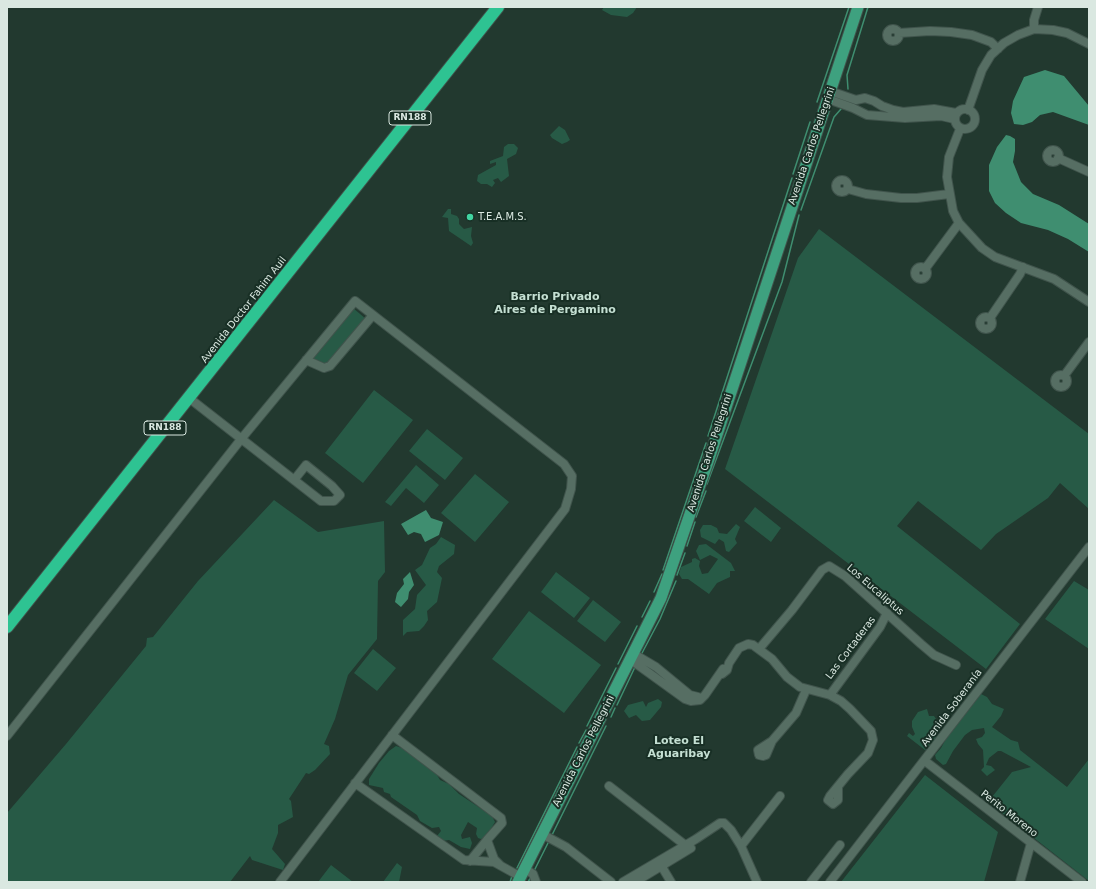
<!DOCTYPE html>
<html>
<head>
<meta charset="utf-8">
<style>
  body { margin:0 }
  #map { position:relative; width:1096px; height:889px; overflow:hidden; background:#22392f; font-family:"DejaVu Sans",sans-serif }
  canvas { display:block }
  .frame { position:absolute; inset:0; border:8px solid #dae8e1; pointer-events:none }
</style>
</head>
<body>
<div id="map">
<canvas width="1096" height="889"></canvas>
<div class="frame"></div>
</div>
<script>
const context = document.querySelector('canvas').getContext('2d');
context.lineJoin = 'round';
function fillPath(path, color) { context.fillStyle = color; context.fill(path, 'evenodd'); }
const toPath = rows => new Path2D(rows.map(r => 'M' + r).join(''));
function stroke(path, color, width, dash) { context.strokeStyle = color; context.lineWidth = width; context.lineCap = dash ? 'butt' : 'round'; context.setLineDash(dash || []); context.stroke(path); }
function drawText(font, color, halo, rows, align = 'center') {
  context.font = font + ' "DejaVu Sans",sans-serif'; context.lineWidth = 4; context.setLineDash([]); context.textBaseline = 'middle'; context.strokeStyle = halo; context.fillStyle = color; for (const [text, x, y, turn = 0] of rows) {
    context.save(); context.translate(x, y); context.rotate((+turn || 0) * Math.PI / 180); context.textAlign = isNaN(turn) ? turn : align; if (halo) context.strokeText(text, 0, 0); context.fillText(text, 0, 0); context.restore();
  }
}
fillPath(toPath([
  [604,7,637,7,633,13,627,17,611,15,602,10],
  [559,126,565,130,570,140,567,142,562,144,552,138,550,135],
  [508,144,514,144,518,148,516,154,507,159,509,176,501,182,498,178,493,180,495,183,492,187,487,184,481,184,477,181,478,175,496,165,496,162,490,164,490,161,503,156,504,147],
  [448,209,451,209,451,214,457,216,459,219,459,224,464,229,472,227,471,236,473,243,471,246,449,231,448,218,442,217],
  [819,229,1089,434,1089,509,1060,483,1048,498,996,534,981,550,918,501,897,526,1020,624,986,669,725,469,798,258],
  [353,308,366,319,330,364,325,365,311,359],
  [374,390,413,420,363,483,325,453],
  [427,429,463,458,445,480,409,451],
  [416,465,439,485,424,503,406,488,391,506,385,502],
  [475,474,509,502,475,542,441,513],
  [274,500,318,532,384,521,385,572,378,581,377,639,348,675,335,719,324,744,329,746,330,754,315,770,309,774,306,773,289,799,291,801,293,817,278,825,278,833,272,849,285,864,283,870,252,860,250,856,230,882,7,882,7,813,66,744,146,646,147,638,153,637,198,581],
  [755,507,781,528,771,542,744,521],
  [736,524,740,527,735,539,737,543,729,552,726,551,724,542,719,539,715,544,701,537,700,530,703,525,711,525,717,528,719,533,727,534],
  [441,537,455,545,454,554,439,566,437,572,442,578,437,602,427,611,428,620,424,626,419,631,407,632,403,636,403,620,415,609,417,595,426,585,415,570,422,565,430,548,436,544],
  [706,544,731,563,735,571,730,571,730,577,717,583,709,594,688,579,682,579,679,574,681,567,692,562,692,559,695,558,700,561,699,566,702,574,708,573,718,559,710,555,700,560,696,551,699,545],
  [556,572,590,598,574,618,541,592],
  [1074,581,1089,590,1089,649,1045,619],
  [593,600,621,622,605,642,577,621],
  [529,611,601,665,564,713,492,659],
  [373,649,396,668,377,691,354,673],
  [981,694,987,697,992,704,1004,709,1001,716,992,727,1011,740,1018,742,1020,750,1067,787,1089,759,1089,881,988,802,1012,772,1031,767,1001,751,998,751,989,758,986,765,991,766,995,770,987,776,981,770,984,767,983,750,978,744,976,739,982,737,985,733,984,728,972,730,965,735,953,751,946,764,943,765,936,759,935,755,941,748,947,737],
  [658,699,662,702,661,707,650,720,642,721,636,715,629,718,624,711,628,705,643,701,646,707,648,703],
  [927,709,929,716,934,716,936,719,933,723,940,730,934,741,925,750,907,736,909,733,913,736,915,734,912,727,912,721,918,712],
  [396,746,405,749,437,775,440,780,449,784,459,794,492,816,495,822,486,837,481,839,478,838,476,834,477,828,468,822,461,835,462,839,470,837,472,843,470,849,461,847,449,840,442,841,437,836,441,831,439,827,432,828,420,821,417,815,391,797,390,794,384,792,383,788,369,785,369,779,379,763,389,751],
  [925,775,998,832,984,882,841,882],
  [397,863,402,867,399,882,383,882],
  [331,865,353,882,318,882]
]), '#275a46');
fillPath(toPath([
  [1045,70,1064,76,1089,106,1089,125,1053,112,1040,115,1032,122,1023,125,1014,124,1011,113,1013,101,1024,77],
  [1006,135,1010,136,1015,139,1015,151,1013,162,1021,182,1033,194,1059,205,1089,224,1089,252,1068,239,1048,230,1021,223,1006,213,995,203,989,191,989,165,997,147],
  [426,510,431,518,443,522,439,535,425,542,421,534,414,532,408,535,401,524],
  [410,572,414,585,409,592,408,599,401,607,395,602,397,593,404,584,403,579]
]), '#3f8e70');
stroke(toPath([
  [848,89,847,75,868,7],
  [817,102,849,7],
  [793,174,810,122],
  [801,210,834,117,841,109],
  [708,436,792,178],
  [707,484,782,282,799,215],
  [696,517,706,491],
  [687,546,695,522],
  [663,570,706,443],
  [677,575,685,553],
  [654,592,662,574],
  [642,617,650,601],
  [641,655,660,619,676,581],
  [618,664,637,626],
  [617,705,635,667],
  [611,717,615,708],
  [587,726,616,668],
  [579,743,586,730],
  [552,835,606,726],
  [517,868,577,747],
  [534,871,549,841],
  [510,882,512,876],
  [528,882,531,877]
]), '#3f8e70', 1.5);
const minor = toPath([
  [1034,29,1034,20,1038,7],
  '887 35a6 6 0 1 1 12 0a6 6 0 1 1-12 0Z',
  [899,33,930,31,951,32,972,35,991,42,998,49],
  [830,91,856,100,865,98,874,101,882,106,893,110,903,112,934,109,956,113],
  [828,99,853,108,867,115,905,118,941,116,954,119],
  '955 119a10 10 0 1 1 20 0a10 10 0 1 1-20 0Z',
  [968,110,982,70,991,55,1004,43,1018,35,1034,29,1053,30,1067,33,1089,44],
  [960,129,949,157,947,177,953,211,959,223,982,248,995,257,1054,279,1089,302],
  '1047 156a6 6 0 1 1 12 0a6 6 0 1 1-12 0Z',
  [1058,158,1089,172],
  '836 186a6 6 0 1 1 12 0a6 6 0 1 1-12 0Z',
  [848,189,866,194,901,198,917,198,949,194],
  '915 273a6 6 0 1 1 12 0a6 6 0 1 1-12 0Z',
  [925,269,959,223],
  '980 323a6 6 0 1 1 12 0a6 6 0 1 1-12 0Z',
  [990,318,1020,274,1023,267],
  [306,360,324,368,330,366,373,315],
  '1055 381a6 6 0 1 1 12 0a6 6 0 1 1-12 0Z',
  [1064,376,1089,342],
  [189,398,321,501,334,501,340,495,332,486,306,465,294,480],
  [759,649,792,610,822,570,829,566,845,576,921,644,934,655,956,665],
  [634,654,656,667,690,695,698,697],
  [631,660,685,699,691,701,700,700,705,695,723,669],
  [722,674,727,670,729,663,739,648,748,644,753,645,772,659,787,677,800,687,830,695,841,701,850,709,871,731,873,740,868,753,848,774,830,796,828,800,833,804,838,800,838,787],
  [830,695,880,627,887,613],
  [392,735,501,818,502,823,487,840,494,859,501,866],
  [7,736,242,438,355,301,564,464,572,476,571,489,565,509,280,882],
  [772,741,766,755,763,756,759,755,758,750,772,741,796,713,806,690],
  [925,761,1082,882],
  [355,783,464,860,494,862,521,877],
  [609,786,685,845],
  [542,834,566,847,611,882],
  [741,846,780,796],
  [470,861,487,840],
  [659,862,671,882],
  [525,869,533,874,536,882],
  [623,882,696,839,720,823,724,823,731,830,741,846,757,882],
  [635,882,691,848],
  [811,882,840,845],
  [830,882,1089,547],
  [1020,882,1031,843]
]);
const major = toPath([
  [518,882,661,598,710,456,858,7]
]);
const highway = toPath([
  [7,627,498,7]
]);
stroke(minor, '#40544c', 10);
stroke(major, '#40544c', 13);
stroke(highway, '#40544c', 14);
stroke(minor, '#566e63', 8);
stroke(major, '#3ea17f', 11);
stroke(highway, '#2ec392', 12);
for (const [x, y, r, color] of [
  [470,217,4,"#41d4a1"]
]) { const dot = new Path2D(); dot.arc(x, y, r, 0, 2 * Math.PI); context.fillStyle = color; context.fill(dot); stroke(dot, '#182f25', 1.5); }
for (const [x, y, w] of [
  [410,118,42],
  [165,428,42]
]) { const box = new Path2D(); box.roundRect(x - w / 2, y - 7, w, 14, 3); context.fillStyle = '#182f25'; context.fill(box); stroke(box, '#dae8e1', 1); }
drawText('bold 9px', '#dae8e1', null, [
  ["RN188",410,118],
  ["RN188",165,428]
]);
drawText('10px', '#dae8e1', '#182f25', [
  ["Avenida Carlos Pellegrini",812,146,-71],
  ["Avenida Doctor Fahim Auil",244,310,-52],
  ["Avenida Carlos Pellegrini",710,453,-72],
  ["Los Eucaliptus",875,590,41],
  ["Las Cortaderas",851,648,-53],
  ["Avenida Soberanía",952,708,-53],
  ["Avenida Carlos Pellegrini",584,751,-63],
  ["Perito Moreno",1009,814,38]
]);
drawText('10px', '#dae8e1', '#182f25', [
  ["T.E.A.M.S.",478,217]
], 'left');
drawText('bold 11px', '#c5e0d3', '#182f25', [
  ["Barrio Privado",555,297],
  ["Aires de Pergamino",555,310],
  ["Loteo El",679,741],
  ["Aguaribay",679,754]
]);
</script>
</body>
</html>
